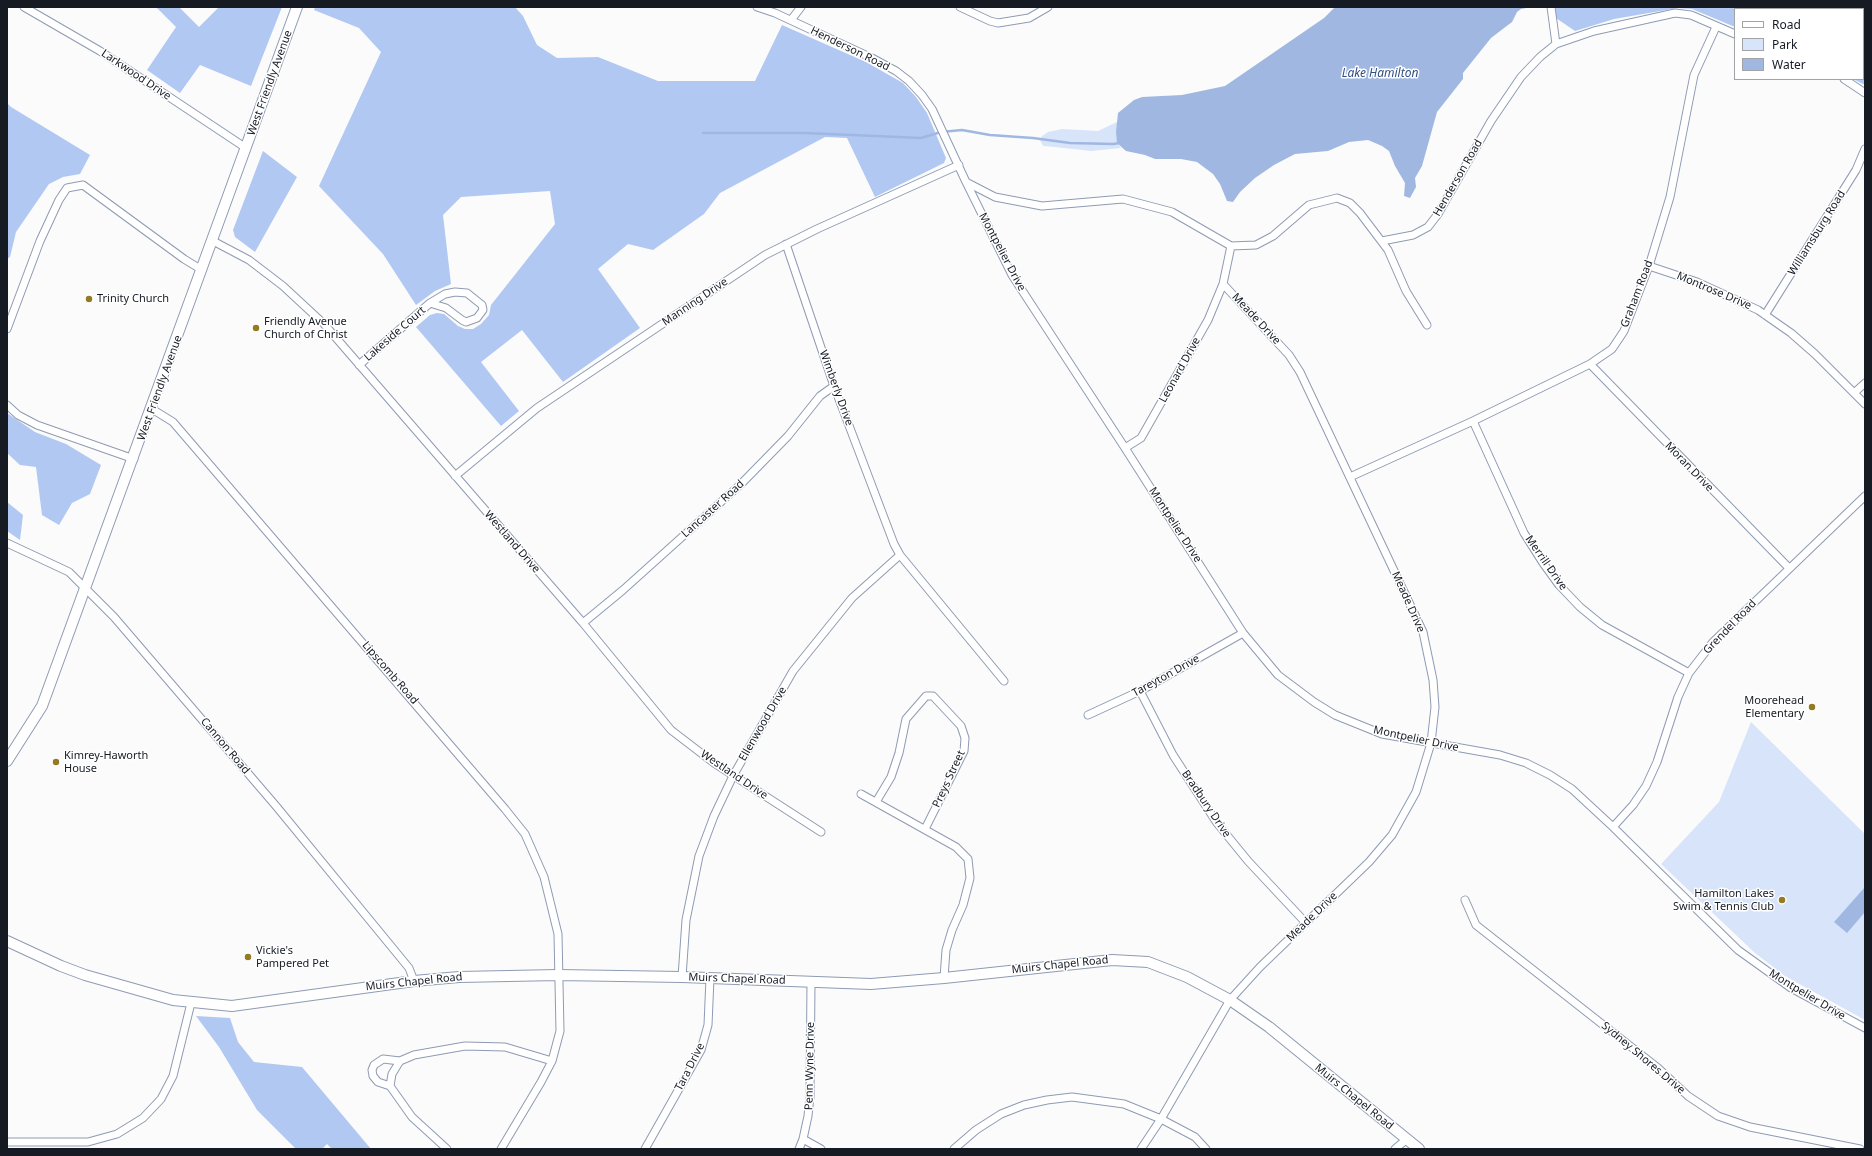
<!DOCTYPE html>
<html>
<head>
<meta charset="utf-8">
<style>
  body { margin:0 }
  #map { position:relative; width:1872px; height:1156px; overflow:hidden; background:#fbfbfb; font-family:"Noto Sans",sans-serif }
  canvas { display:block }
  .frame { position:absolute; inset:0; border:8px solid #151a23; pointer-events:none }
  .legend { position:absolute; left:1734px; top:8px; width:130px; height:72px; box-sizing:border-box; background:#fff; border:1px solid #a1a3a7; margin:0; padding:5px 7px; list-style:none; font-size:12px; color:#151a23 }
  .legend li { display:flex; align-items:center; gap:8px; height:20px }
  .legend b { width:20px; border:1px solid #a1a3a7 }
</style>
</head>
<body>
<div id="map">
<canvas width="1872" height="1156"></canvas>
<div class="frame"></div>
<ul class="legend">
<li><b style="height:5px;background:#fff"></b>Road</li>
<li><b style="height:11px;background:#d8e4fa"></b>Park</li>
<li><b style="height:11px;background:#a0b8e1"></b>Water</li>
</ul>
</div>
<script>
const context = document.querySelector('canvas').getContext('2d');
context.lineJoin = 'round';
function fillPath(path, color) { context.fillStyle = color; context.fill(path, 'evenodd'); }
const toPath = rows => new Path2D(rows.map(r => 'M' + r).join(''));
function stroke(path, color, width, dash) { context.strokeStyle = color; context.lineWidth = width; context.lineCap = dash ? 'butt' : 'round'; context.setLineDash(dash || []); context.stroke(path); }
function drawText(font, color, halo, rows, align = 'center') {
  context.font = font + ' "Noto Sans",sans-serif'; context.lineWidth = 3; context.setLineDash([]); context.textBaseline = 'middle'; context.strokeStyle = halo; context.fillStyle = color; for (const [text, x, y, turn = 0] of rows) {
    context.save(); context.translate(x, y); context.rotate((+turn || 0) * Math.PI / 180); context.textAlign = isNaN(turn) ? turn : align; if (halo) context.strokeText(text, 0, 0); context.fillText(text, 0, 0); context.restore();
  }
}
fillPath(toPath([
  [1117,122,1117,143,1121,148,1091,151,1055,147,1043,146,1040,140,1042,136,1048,132,1062,129,1098,131],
  [1751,722,1865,834,1865,1020,1785,976,1755,953,1661,864,1719,802]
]), '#d8e4fa');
fillPath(toPath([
  [156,7,179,7,199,27,219,7,282,7,251,86,200,65,180,93,147,70,176,27],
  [315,7,515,7,523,16,537,45,557,58,598,57,658,81,755,81,782,25,866,62,903,83,916,97,927,113,946,158,944,163,875,197,847,138,825,137,720,193,704,214,653,250,628,244,598,269,640,328,563,382,522,330,481,362,519,411,501,426,416,327,430,315,437,313,444,314,458,326,465,329,473,329,481,324,489,315,491,305,555,224,550,191,461,197,443,215,451,284,435,291,416,305,383,254,319,186,381,52,359,28,314,10],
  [1554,7,1865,7,1865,85,1853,79,1863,79,1863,9,1735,9,1735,27,1692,9,1678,8,1614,19,1575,31,1556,18],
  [7,103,11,107,90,155,80,174,63,177,49,184,16,232,10,257,7,259],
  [263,151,297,177,255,252,235,237,233,230],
  [7,413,35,432,66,444,101,465,90,494,72,503,59,525,42,515,36,467,20,465,7,453],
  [7,502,23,515,20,540,7,531],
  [196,1016,230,1018,238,1042,254,1062,302,1067,371,1149,332,1149,327,1144,322,1149,296,1149,257,1110,219,1047]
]), '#b1c8f2');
fillPath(toPath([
  [1335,7,1532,7,1521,9,1517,12,1512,22,1491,38,1463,73,1463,79,1437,112,1422,166,1415,178,1416,187,1410,198,1404,196,1405,183,1395,166,1389,151,1382,146,1368,140,1349,142,1328,151,1295,154,1274,165,1255,178,1240,192,1233,202,1227,201,1220,184,1213,174,1197,162,1181,159,1155,159,1145,155,1126,151,1117,143,1116,132,1118,113,1134,100,1142,97,1182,95,1225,86,1324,18],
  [1865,887,1865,912,1847,933,1834,922]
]), '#a0b8e1');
stroke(toPath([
  [1850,7,1854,9],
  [1863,14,1865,15],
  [703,133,805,133,921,138,941,132,962,130,990,135,1033,138,1070,143,1113,144,1120,143]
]), '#a0b8e1', 2.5);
const minor = toPath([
  [24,7,100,51,246,148],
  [757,7,775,13,872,58,896,71,909,81,922,95,932,109,966,182,995,197,1042,206,1123,199,1172,212,1231,246,1256,245,1273,236,1309,205,1337,198,1350,203,1360,213,1388,250,1406,291,1427,325],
  [960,7,990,21,998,23,1029,18,1048,7],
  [1551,7,1556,44],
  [791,20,801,7],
  [1844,79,1865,93],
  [966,182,1012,275,1125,448,1243,633,1278,675,1314,702,1335,715,1382,734,1500,755,1526,763,1550,775,1572,789,1613,827,1738,950,1791,988,1865,1028],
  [213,241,249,260,283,286,324,324,583,623,671,730,714,763,821,832],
  [1382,241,1413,235,1428,227,1438,214,1491,121,1521,77,1540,57,1556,44,1594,31,1675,13,1691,15,1735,34],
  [786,244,834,386,894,544,900,555,1004,681],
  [1649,266,1697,282,1758,310,1791,333,1815,354,1865,404],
  [1765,315,1856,170,1865,149],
  [7,329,40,241,59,200,67,188,83,185,184,259,202,270],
  [1590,364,1789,568],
  [359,365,430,303,445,294,455,292,467,293,482,305,483,310,477,318,466,322,462,320,446,308,430,303],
  [1854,393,1865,383],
  [7,405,18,415,37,425,134,459],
  [152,409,173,422,505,809,525,834,544,877,558,934,560,1031,552,1061,541,1082,501,1149],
  [1473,421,1524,533,1543,563,1559,585,1580,607,1602,625,1689,673],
  [1125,448,1141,438,1208,320,1223,284,1231,246],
  [455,476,537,408,765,255,817,229,959,165],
  [1350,477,1473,421,1590,364,1612,349,1624,331,1649,266,1670,197,1694,75,1716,27],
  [7,543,69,572,114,617,276,806,409,968,414,981],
  [583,623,623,590,741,484,788,436,820,396,834,386],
  [1140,691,1173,755,1217,823,1248,861,1306,923],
  [1088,715,1140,691,1243,633],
  [861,794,956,847,968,859,970,878,963,905,952,930,946,950,944,978],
  [876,802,891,777,899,753,906,719,926,696,933,696,961,726,965,738,964,751,925,829],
  [1613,827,1633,805,1646,786,1657,762,1678,697,1689,673,1713,642,1865,496],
  [1465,900,1476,925,1658,1068,1688,1096,1718,1116,1750,1127,1860,1149],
  [682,977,686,920,699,856,714,816,733,776,793,671,852,598,900,555],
  [390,1086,378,1082,373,1076,372,1070,374,1065,383,1059,400,1061],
  [803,1139,821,1149],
  [7,1142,88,1142,117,1134,143,1118,161,1099,173,1076,191,1003],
  [447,1149,412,1117,390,1086,392,1074,400,1061,414,1055,465,1046,505,1047,552,1061],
  [645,1149,701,1050,708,1025,710,978],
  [799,1149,803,1139,808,1116,810,1096,811,982],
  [954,1149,976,1130,1001,1114,1024,1105,1047,1100,1072,1097,1124,1104,1161,1119,1195,1137,1206,1149],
  [1141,1149,1161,1119,1230,1000,1260,967,1369,862,1392,835,1416,792,1431,743,1435,707,1433,680,1423,632,1300,372,1289,355,1223,284],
  [1395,1149,1407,1139]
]);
const secondary = toPath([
  [7,761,42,706,297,7],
  [7,941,61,966,85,975,173,1000,232,1006,414,981,459,977,558,975,682,977,871,984,944,978,1112,960,1148,962,1187,977,1230,1000,1269,1027,1419,1149]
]);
stroke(minor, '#8e9bb3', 9);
stroke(secondary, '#8e9bb3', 12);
stroke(minor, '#fff', 7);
stroke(secondary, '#fff', 10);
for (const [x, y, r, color] of [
  [89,299,4,"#947a22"],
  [256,328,4,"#947a22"],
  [1812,707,4,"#947a22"],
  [56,762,4,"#947a22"],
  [1782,900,4,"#947a22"],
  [248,957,4,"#947a22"]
]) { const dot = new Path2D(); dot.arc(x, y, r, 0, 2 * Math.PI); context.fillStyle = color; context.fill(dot); stroke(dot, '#fff', 1.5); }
drawText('11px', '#151a23', '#fff', [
  ["Henderson Road",850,49,26],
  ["Larkwood Drive",136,75,34],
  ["West Friendly Avenue",270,83,-70],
  ["Henderson Road",1458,178,-60],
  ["Williamsburg Road",1817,233,-58],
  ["Montpelier Drive",1002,252,62],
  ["Montrose Drive",1714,291,23],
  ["Graham Road",1637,294,-69],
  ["Manning Drive",695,302,-34],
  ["Meade Drive",1256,319,47],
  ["Lakeside Court",395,334,-41],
  ["Leonard Drive",1180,370,-61],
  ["West Friendly Avenue",160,388,-70],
  ["Wimberly Drive",836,388,70],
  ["Moran Drive",1689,467,46],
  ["Lancaster Road",713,509,-42],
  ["Montpelier Drive",1175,525,57],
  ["Westland Drive",512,542,49],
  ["Merrill Drive",1546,563,55],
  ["Meade Drive",1408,602,66],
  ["Grendel Road",1730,627,-46],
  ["Lipscomb Road",390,673,49],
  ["Tareyton Drive",1166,676,-29],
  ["Ellenwood Drive",763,724,-60],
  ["Montpelier Drive",1416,739,12],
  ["Cannon Road",225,746,50],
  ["Westland Drive",734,775,34],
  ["Preys Street",949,779,-65],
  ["Bradbury Drive",1206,804,56],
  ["Meade Drive",1312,917,-44],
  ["Muirs Chapel Road",1060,965,-6],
  ["Muirs Chapel Road",737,979,2],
  ["Muirs Chapel Road",414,982,-6],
  ["Montpelier Drive",1807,995,31],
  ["Sydney Shores Drive",1643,1058,40],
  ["Penn Wyne Drive",810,1066,-89],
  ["Tara Drive",690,1067,-63],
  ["Muirs Chapel Road",1354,1097,39]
]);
drawText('11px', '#151a23', '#fff', [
  ["Trinity Church",97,299],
  ["Friendly Avenue",264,322],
  ["Church of Christ",264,335],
  ["Moorehead",1804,701,"right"],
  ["Elementary",1804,714,"right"],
  ["Kimrey-Haworth",64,756],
  ["House",64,769],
  ["Hamilton Lakes",1774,894,"right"],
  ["Swim & Tennis Club",1774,907,"right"],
  ["Vickie's",256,951],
  ["Pampered Pet",256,964]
], 'left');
drawText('italic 12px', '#314e83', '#fff', [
  ["Lake Hamilton",1380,74]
]);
</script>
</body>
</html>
